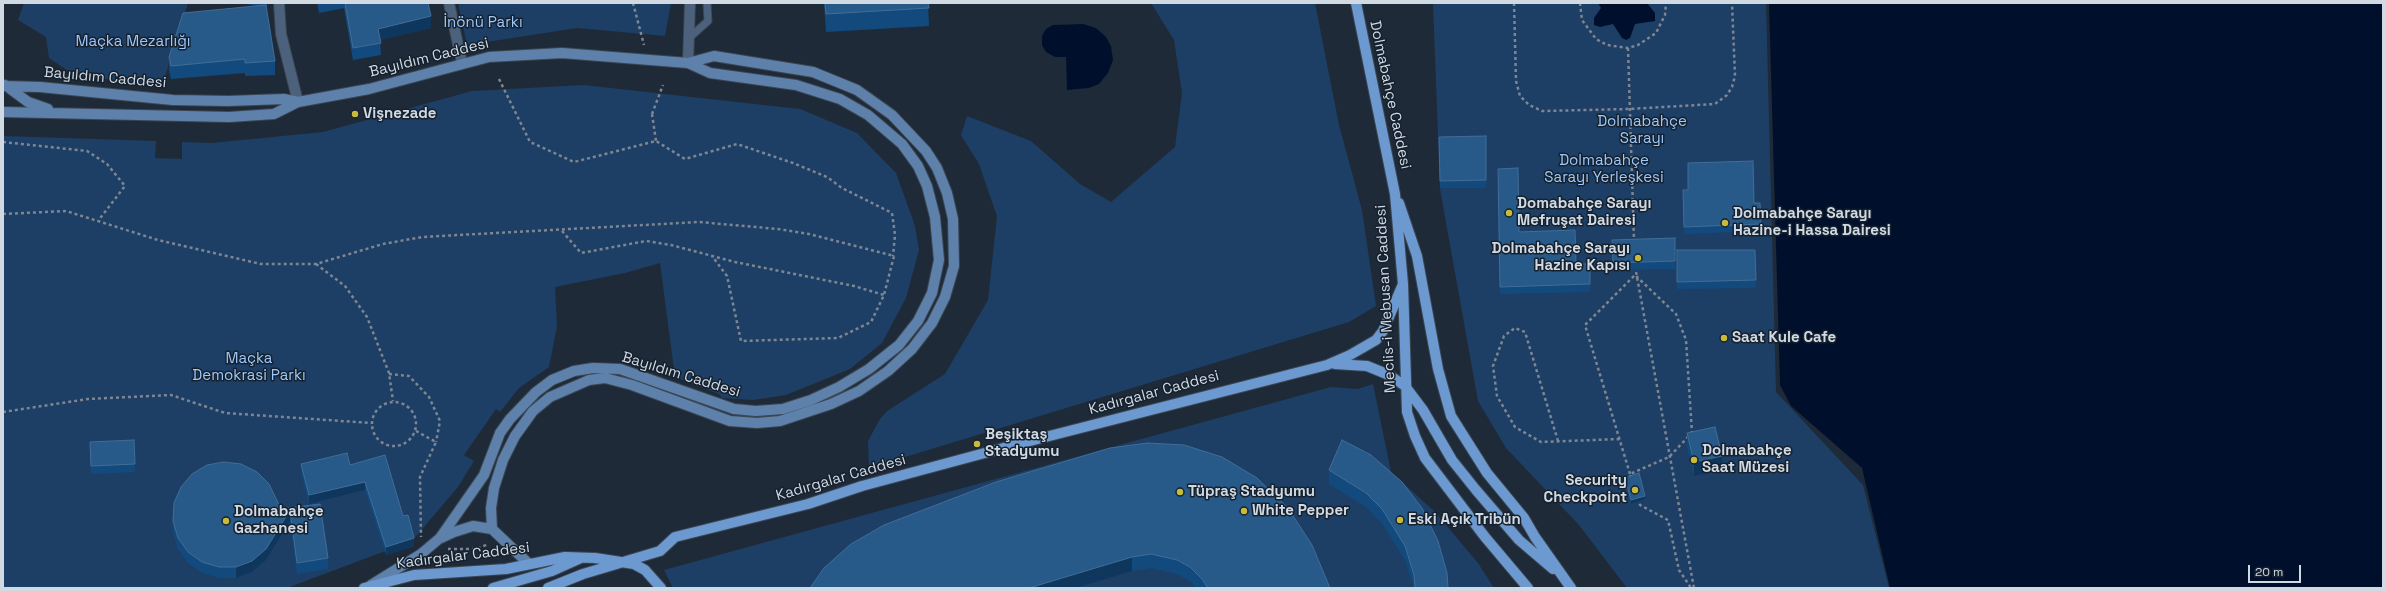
<!DOCTYPE html>
<html>
<head>
<meta charset="utf-8">
<style>
  body { margin:0 }
  #map { position:relative; width:2386px; height:591px; overflow:hidden; background:#1f2a38; font-family:"Space Grotesk",sans-serif }
  canvas { display:block }
  .frame { position:absolute; inset:0; border:4px solid #d1d9e2; pointer-events:none }
  .scale { position:absolute; left:2248px; top:565px; width:53px; height:18px; box-sizing:border-box; border:2px solid #d1d9e2; border-top:0; padding-left:5px; font-size:12px; line-height:14px; white-space:nowrap; color:#d1d9e2; -webkit-text-stroke:3px #15212e; paint-order:stroke }
</style>
</head>
<body>
<div id="map">
<canvas width="2386" height="591"></canvas>
<div class="frame"></div>
<div class="scale">20 m</div>
</div>
<script>
const context = document.querySelector('canvas').getContext('2d');
context.lineJoin = 'round';
function fillPath(path, color) { context.fillStyle = color; context.fill(path, 'evenodd'); }
const toPath = rows => new Path2D(rows.map(r => 'M' + r).join(''));
function stroke(path, color, width, dash) { context.strokeStyle = color; context.lineWidth = width; context.lineCap = dash ? 'butt' : 'round'; context.setLineDash(dash || []); context.stroke(path); }
function drawText(font, color, halo, rows, align = 'center') {
  context.font = font + ' "Space Grotesk",sans-serif'; context.lineWidth = 3; context.setLineDash([]); context.textBaseline = 'middle'; context.strokeStyle = halo; context.fillStyle = color; for (const [text, x, y, turn = 0] of rows) {
    context.save(); context.translate(x, y); context.rotate((+turn || 0) * Math.PI / 180); context.textAlign = isNaN(turn) ? turn : align; if (halo) context.strokeText(text, 0, 0); context.fillText(text, 0, 0); context.restore();
  }
}
fillPath(toPath([
  [24,3,188,3,162,86,74,75,49,58,46,37,18,20],
  [458,3,671,3,665,36,577,28,467,45],
  [1151,3,1315,3,1339,125,1362,210,1376,306,1349,322,869,468,868,441,880,419,887,411,945,374,988,300,997,216,979,164,961,135,967,116,1031,141,1080,184,1111,202,1175,147,1182,93,1174,40],
  [1433,3,1766,3,1776,392,1863,485,1889,588,1627,588,1579,525,1506,448,1478,401,1440,189],
  [584,85,800,109,857,133,896,173,915,226,919,250,906,298,882,343,850,369,786,395,753,400,722,398,719,394,675,377,660,263,625,273,555,287,557,326,549,367,519,388,500,412,496,409,464,455,474,461,458,487,412,541,287,588,3,588,3,136,156,141,155,158,182,159,182,142,212,143,323,132,472,91],
  [1373,384,1391,472,1435,512,1478,563,1494,588,673,588,664,570,1331,387,1358,389]
]), '#1d3f65');
fillPath(toPath([
  [1598,3,1647,3,1655,13,1655,21,1635,24,1630,38,1626,40,1622,38,1613,24,1600,27,1594,25,1594,18,1601,8],
  [1769,3,2383,3,2383,588,1890,588,1862,468,1791,406,1780,385],
  [1083,24,1096,28,1106,37,1111,46,1113,60,1108,73,1099,84,1089,88,1067,90,1066,57,1055,57,1046,52,1042,45,1042,36,1046,29,1053,25]
]), '#00102c');
const service = toPath([
  [689,38,708,21,707,3]
]);
const minor = toPath([
  [279,3,281,34,298,102],
  [449,3,462,63],
  [688,63,690,3]
]);
const secondary = toPath([
  [5,85,28,102,48,109],
  [3,86,40,87,173,100,228,101,284,99,298,102],
  [3,112,229,117,274,114,298,102,369,89,489,57,562,53,688,63,710,73,796,85,840,99,868,115,902,144,918,166,927,186,935,217,939,260,932,293,918,321,899,345,869,369,839,387,811,400,783,409,756,411,734,409,620,369,593,368,574,371,552,380,536,392,510,419,500,433,484,475,440,538,421,554,371,585],
  [441,538,454,532,473,526,492,529],
  [529,564,492,529,491,508,494,488,503,460,515,436,533,411,550,397,589,380,605,378,632,385,730,421,757,423,780,421,831,404,859,391,888,371,912,349,932,323,945,297,954,266,953,219,947,193,937,168,926,151,892,115,857,90,813,72,714,56,688,63]
]);
const primary = toPath([
  [1356,3,1395,194,1403,284,1407,412,1415,436,1425,458,1485,537,1528,588],
  [1399,203,1417,256,1438,369,1451,416,1487,473,1524,518,1535,537,1571,588],
  [1335,364,1367,366,1389,375,1405,386,1423,410,1452,460,1476,490,1519,540,1553,569],
  [364,588,414,575,506,569,565,557,595,558,634,564,645,570,661,588],
  [493,588,552,571,581,558],
  [548,588,583,574,660,551,675,537,808,504,862,486,1022,443,1327,365,1350,355,1376,340,1383,331,1403,284]
]);
stroke(service, '#3b4653', 9);
stroke(minor, '#3b4653', 12);
stroke(secondary, '#3b4653', 12);
stroke(primary, '#3b4653', 12);
stroke(toPath([
  [633,3,644,45],
  [1514,3,1516,81,1520,96,1529,105,1542,111,1629,109,1715,104,1727,95,1732,87,1735,76,1732,3],
  [1580,3,1582,20,1596,39,1607,45,1628,48,1638,45,1656,33,1665,15,1666,3],
  [1628,48,1634,241],
  [499,79,530,142,574,162,656,141,685,159,737,144,793,163,827,177,842,188,892,213,895,235,893,256],
  [652,114,663,85],
  [652,114,656,141],
  [3,142,87,151,107,164,125,186,98,221],
  [3,214,66,211,158,240,261,264,316,264,383,244,422,237,699,222,778,229,809,234,894,256,884,295,871,322,838,338,741,341,727,276,712,256],
  [562,231,581,253,646,241,671,245,735,262,854,286,884,295],
  [316,264,345,286,367,317,389,373,393,401],
  [1635,266,1694,588],
  [389,374,409,376,429,397,440,421,436,442],
  '372 424a22 22 0 1 1 44 0a22 22 0 1 1-44 0Z',
  [3,412,88,399,171,395,225,413,371,423],
  [416,431,436,442,420,477,421,537],
  [1558,441,1525,332,1515,328,1504,336,1493,366,1497,396,1515,427,1541,442,1620,439],
  [1630,474,1585,325,1635,275,1676,314,1686,340,1692,433],
  [1631,478,1630,474,1669,457,1689,436],
  [1638,498,1640,505,1668,520,1679,570,1691,588],
  [448,549,477,549,488,544]
]), '#7d8692', 2.5, [3, 3]);
stroke(service, '#4c627c', 7);
stroke(minor, '#4c627c', 10);
stroke(secondary, '#5e81ab', 10);
stroke(primary, '#6c99cf', 10);
fillPath(toPath([
  [243,3,267,3,266,8,275,61,275,75,245,76,245,73,171,79,169,70,169,57,256,6],
  [317,3,428,3,431,28,380,40,381,55,353,60,344,8,319,13],
  [824,3,928,3,929,26,826,32],
  [1486,136,1486,188,1440,188,1439,137],
  [1498,169,1519,232,1576,264,1590,264,1590,292,1500,294],
  [1683,190,1688,190,1754,203,1760,203,1761,231,1684,234],
  [1675,238,1675,269,1613,270,1612,240],
  [1677,250,1755,250,1756,288,1677,289],
  [1687,433,1722,470,1694,476,1687,447],
  [134,440,135,472,91,474,90,449],
  [1342,440,1448,588,1414,588,1405,560,1382,523,1366,507,1329,484,1329,470],
  [301,464,350,465,403,516,414,546,386,555,365,490,309,504,301,473],
  [1625,478,1645,499,1631,504,1625,481],
  [996,482,1330,588,1197,588,1190,581,1177,574,1151,568,1132,571],
  [320,504,328,558,328,569,297,574,290,521,266,560,252,572,236,578,219,578,202,573,188,563,178,549,173,532,173,521,281,509]
]), '#124a7e');
fillPath(toPath([
  [431,16,431,28,378,41,378,29],
  [1722,456,1722,470,1694,476,1694,462],
  [365,482,365,490,309,504,309,495],
  [1645,496,1645,499,1631,504,1631,500],
  [290,510,290,521,266,560,252,572,236,578,236,567],
  [414,538,414,546,386,555,386,547],
  [1132,557,1132,571,1076,588,1029,588]
]), '#0f375e');
const building = toPath([
  [345,3,428,3,431,16,378,29,381,43,353,48,345,3],
  [825,3,928,3,929,8,826,14,825,3],
  [266,5,275,61,245,63,245,59,171,66,169,57,183,13,266,5],
  [1486,136,1486,180,1440,181,1439,137,1486,136],
  [1753,161,1754,203,1760,203,1761,224,1684,227,1683,190,1688,190,1688,163,1753,161],
  [1518,168,1519,232,1575,230,1576,264,1590,264,1590,284,1500,287,1498,169,1518,168],
  [1675,238,1675,261,1613,263,1612,240,1675,238],
  [1677,250,1755,250,1756,280,1677,282,1677,250],
  [1715,427,1722,456,1694,462,1687,433,1715,427],
  [134,440,135,464,91,466,90,442,134,440],
  [1342,440,1371,455,1402,482,1422,508,1438,541,1447,573,1448,588,1415,588,1414,575,1405,546,1382,509,1366,493,1329,470,1342,440],
  [1148,443,1184,445,1222,457,1257,478,1288,508,1312,545,1330,588,1208,588,1202,579,1190,567,1177,560,1151,554,1132,557,1029,588,810,588,824,568,851,544,884,525,996,482,1110,448,1148,443],
  [347,453,350,465,385,455,403,516,408,515,414,538,386,547,365,482,309,495,301,464,347,453],
  [224,462,241,464,257,472,269,484,281,509,320,504,328,558,297,563,290,510,266,549,252,561,236,567,219,567,202,562,188,552,178,538,173,521,174,503,181,487,192,474,207,465,224,462],
  [1639,473,1645,496,1631,500,1625,478,1639,473]
]);
fillPath(building, '#275989');
stroke(building, '#426d97', 1);
for (const [x, y, r, color] of [
  [355,114,4,"#c8bb3b"],
  [1509,213,4,"#c8bb3b"],
  [1725,223,4,"#c8bb3b"],
  [1638,258,4,"#c8bb3b"],
  [1724,338,4,"#c8bb3b"],
  [977,444,4,"#c8bb3b"],
  [1694,460,4,"#c8bb3b"],
  [1635,490,4,"#c8bb3b"],
  [1180,492,4,"#c8bb3b"],
  [1244,511,4,"#c8bb3b"],
  [1400,520,4,"#c8bb3b"],
  [226,521,4,"#c8bb3b"]
]) { const dot = new Path2D(); dot.arc(x, y, r, 0, 2 * Math.PI); context.fillStyle = color; context.fill(dot); stroke(dot, '#15212e', 1.5); }
drawText('15px', '#9ec8fa', '#15212e', [
  ["İnönü Parkı",483,23],
  ["Maçka Mezarlığı",133,42],
  ["Dolmabahçe",1642,122],
  ["Sarayı",1642,139],
  ["Dolmabahçe",1604,161],
  ["Sarayı Yerleşkesi",1604,178],
  ["Maçka",249,359],
  ["Demokrasi Parkı",249,376]
]);
drawText('15px', '#d1d9e2', '#15212e', [
  ["Bayıldım Caddesi",429,58,-14],
  ["Bayıldım Caddesi",105,78,5],
  ["Dolmabahçe Caddesi",1390,95,78],
  ["Meclis-i Mebusan Caddesi",1386,299,-93],
  ["Bayıldım Caddesi",681,375,17],
  ["Kadırgalar Caddesi",1154,393,-15],
  ["Kadırgalar Caddesi",841,478,-16],
  ["Kadırgalar Caddesi",463,556,-7]
]);
drawText('bold 15px', '#d1d9e2', '#15212e', [
  ["Vişnezade",363,114],
  ["Domabahçe Sarayı",1517,204],
  ["Mefruşat Dairesi",1517,221],
  ["Dolmabahçe Sarayı",1733,214],
  ["Hazine-i Hassa Dairesi",1733,231],
  ["Dolmabahçe Sarayı",1630,249,"right"],
  ["Hazine Kapısı",1630,266,"right"],
  ["Saat Kule Cafe",1732,338],
  ["Beşiktaş",985,435],
  ["Stadyumu",985,452],
  ["Dolmabahçe",1702,451],
  ["Saat Müzesi",1702,468],
  ["Security",1627,481,"right"],
  ["Checkpoint",1627,498,"right"],
  ["Tüpraş Stadyumu",1188,492],
  ["White Pepper",1252,511],
  ["Dolmabahçe",234,512],
  ["Gazhanesi",234,529],
  ["Eski Açık Tribün",1408,520]
], 'left');
</script>
</body>
</html>
